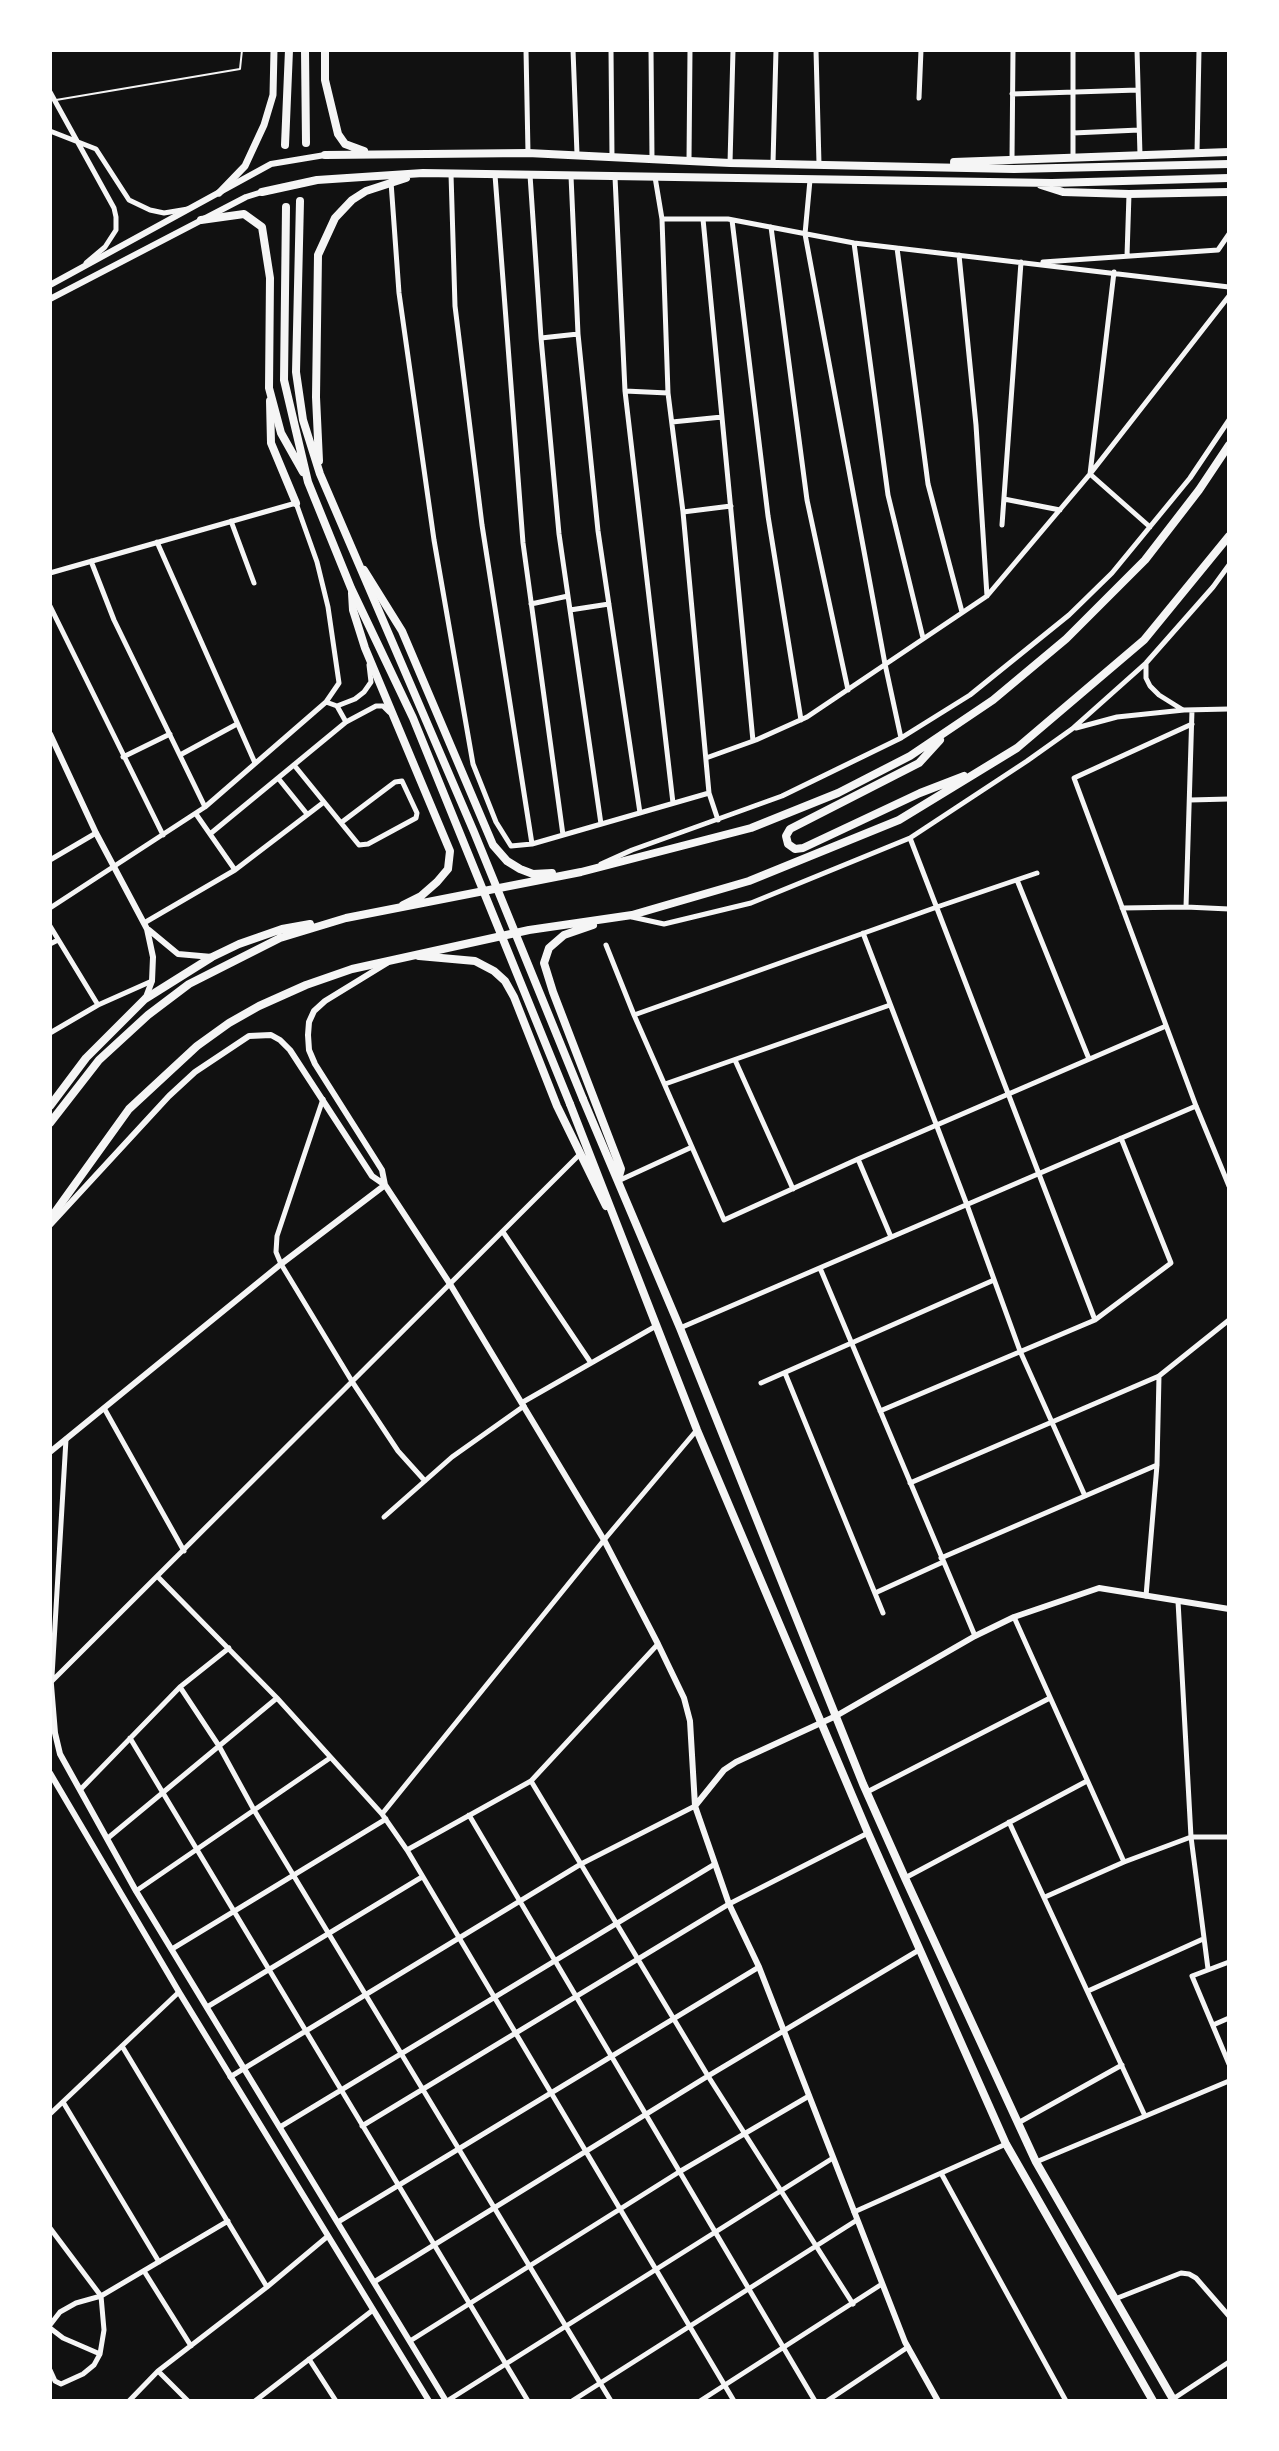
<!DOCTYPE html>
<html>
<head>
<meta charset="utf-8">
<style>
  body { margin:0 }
  #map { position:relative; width:1279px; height:2451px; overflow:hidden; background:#111; font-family:"Fira Sans Condensed",sans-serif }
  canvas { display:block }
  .frame { position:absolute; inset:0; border:52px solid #fff; pointer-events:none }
</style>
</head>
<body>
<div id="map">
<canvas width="1279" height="2451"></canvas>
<div class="frame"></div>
</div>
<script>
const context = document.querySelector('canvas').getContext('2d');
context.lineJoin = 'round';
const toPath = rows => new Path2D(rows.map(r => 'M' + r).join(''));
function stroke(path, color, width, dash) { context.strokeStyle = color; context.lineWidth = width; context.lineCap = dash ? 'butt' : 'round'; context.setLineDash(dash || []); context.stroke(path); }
stroke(toPath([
  [56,100,240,69,242,50]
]), '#f5f5f5', 2);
stroke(toPath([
  [526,50,528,153],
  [573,50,577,154],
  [611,50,612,157],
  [651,50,652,158],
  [816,50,819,164],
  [1137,50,1140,155],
  [50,92,114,208,116,217,116,230,105,247,86,263],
  [1012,94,1138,90],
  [919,98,921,50],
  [50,131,96,149,129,200,150,210,164,213,188,209],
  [1073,133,1139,130],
  [1197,153,1199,50],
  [1073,157,1073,50],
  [1012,159,1013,50],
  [689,160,690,50],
  [730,163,733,50],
  [773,163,776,50],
  [451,174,455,306,482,525,532,844],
  [495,175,523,543,563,835],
  [530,175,541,338,559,534,601,824],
  [571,176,578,334,598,531,640,813],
  [615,177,625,391,673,803],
  [810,180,805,234,885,664,901,738],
  [391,182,399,293,434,540,473,764,496,822,511,846,532,844,709,793,683,512,668,393,662,219,655,177],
  [662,219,728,219,854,243,1229,287],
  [703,219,753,741],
  [732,220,768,516,801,720],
  [771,227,807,500,848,690],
  [854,243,888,495,923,638],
  [897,248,928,484,962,612],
  [959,255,976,425,987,596],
  [1127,256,1129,194],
  [1043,262,1218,250,1229,234],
  [1114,272,1090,474,1150,527],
  [541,338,578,334],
  [625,391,668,393],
  [672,422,722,417],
  [1004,499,1060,510],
  [683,512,731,506],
  [231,521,254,583],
  [1002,525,1021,262],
  [157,542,255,763],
  [91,561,114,620,205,807],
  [50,573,296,503,317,562,328,607,339,683,326,702,205,807,50,908],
  [531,604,568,596],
  [50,606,163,835],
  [570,610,609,604],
  [1146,663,1146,678,1150,686,1159,695,1183,710],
  [326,702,337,706,355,699,364,692,371,682,369,665],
  [337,706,346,722],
  [1192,724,1074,778,1196,1106,1229,1186],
  [1076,728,1117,717,1184,710,1229,709],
  [180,755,237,724],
  [123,757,170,734],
  [706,758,756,740,807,717,987,596,1090,474,1229,296],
  [294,765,359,845,368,844,416,818,417,813,402,781,395,782,342,822],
  [278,778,307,814],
  [709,793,718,820],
  [1190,800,1229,799],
  [196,814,235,870],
  [210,834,346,722,376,706,383,706,389,712],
  [910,838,1095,1320],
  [50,860,96,833],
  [601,864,632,850,782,796,901,738,970,695,1069,615,1112,573,1190,478,1229,420],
  [1017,880,1089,1059],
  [1186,907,1192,710],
  [1122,908,1186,907,1229,909],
  [632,917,664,924,751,903,910,838,1027,761,1072,729,1146,663,1213,587,1229,565],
  [144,923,235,870,324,802],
  [50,926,98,1005],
  [863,933,967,1205,1020,1351,1085,1496],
  [50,944,58,940],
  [606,945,634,1015,724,1220,858,1159,1166,1026],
  [634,1015,937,907,1037,873],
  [50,1033,98,1005,152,981],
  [735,1060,793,1189],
  [665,1084,890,1005],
  [323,1099,277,1236,276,1252,281,1264,353,1383,398,1451,425,1481],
  [858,1159,891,1237],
  [618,1181,692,1147],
  [503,1232,591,1363],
  [820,1268,975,1636],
  [680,1328,1196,1106],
  [785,1373,883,1613],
  [761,1383,994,1280],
  [523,1402,656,1326],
  [104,1408,184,1551],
  [880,1411,1095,1320,1171,1263,1121,1138],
  [910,1483,1159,1376,1229,1320],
  [384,1517,452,1457,524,1406],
  [941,1558,1157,1465],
  [158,1577,277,1698,382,1814,407,1850,734,2401],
  [875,1593,943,1562],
  [1146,1596,1157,1465,1159,1376],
  [1178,1601,1191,1837,1208,1969],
  [1014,1617,1124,1862],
  [52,1676,66,1439],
  [52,1681,579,1155],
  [180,1687,219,1746,254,1810,611,2401],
  [130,1738,528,2401],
  [531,1781,708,2076,853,2304],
  [80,1790,180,1687,229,1648],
  [867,1792,1050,1698],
  [382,1814,604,1540,696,1431],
  [469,1815,815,2401],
  [1009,1822,1145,2116],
  [108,1838,277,1698],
  [407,1850,531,1781,658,1644],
  [905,1878,1087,1781],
  [136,1891,330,1758],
  [1045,1897,1124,1862,1191,1837,1229,1837],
  [172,1949,386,1819],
  [1229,1962,1192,1976,1229,2064],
  [1088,1991,1203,1939],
  [207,2007,422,1877],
  [1213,2025,1229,2018],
  [122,2046,267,2287],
  [230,2077,581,1864,695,1806],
  [63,2102,159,2262],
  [50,2114,179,1992],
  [1018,2123,1122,2065],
  [362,2126,729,1904,868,1833],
  [280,2127,715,1864],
  [1036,2162,1229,2081],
  [941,2173,1066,2401],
  [854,2212,1006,2144],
  [338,2222,759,1967],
  [50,2228,101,2296,228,2221],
  [144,2271,191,2346],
  [374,2282,708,2076,919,1950],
  [1115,2299,1181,2273,1189,2274,1196,2278,1229,2316],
  [50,2325,60,2312,76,2303,101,2296,104,2330,100,2354,94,2365,83,2374,61,2384,55,2381,50,2370],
  [50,2328,63,2338,100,2354],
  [410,2341,679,2172,809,2096],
  [309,2359,336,2401],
  [158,2371,188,2401],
  [1173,2399,1229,2362],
  [129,2401,158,2371,267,2287,328,2236],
  [255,2401,373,2310],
  [447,2401,833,2158],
  [572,2401,857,2220],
  [700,2401,882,2284],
  [827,2401,908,2347]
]), '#f5f5f5', 5);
stroke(toPath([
  [50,285,271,164,325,155],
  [50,299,246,197,262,192],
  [50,734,96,833,147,929,153,957,152,981,146,997],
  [149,930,178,954,212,957],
  [385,1185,382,1170,315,1064,309,1050,308,1035,309,1022,314,1011,325,1001,387,963],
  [50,1225,169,1096,195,1072,249,1036,271,1035,280,1040,290,1050,372,1176,385,1185,450,1284,604,1540,658,1644,684,1698,690,1721,695,1806,729,1904,759,1967,905,2342,938,2401],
  [50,1452,281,1264,385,1185],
  [50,1673,55,1733,60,1754,136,1891,446,2401],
  [50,1773,179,1992,429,2401],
  [695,1806,724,1770,736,1762,836,1716,975,1636,1014,1617,1099,1588,1229,1609]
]), '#f5f5f5', 6);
stroke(toPath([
  [219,193,245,166,264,125,273,95,274,50]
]), '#f5f5f5', 7);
stroke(toPath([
  [270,401,271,443,296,503],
  [364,570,402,631,493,845,507,861,520,869,533,874,552,873],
  [352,593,353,610,365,648,450,851,448,869,437,882,421,896,403,905],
  [940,740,919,763,790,829,786,836,788,844,795,849,803,848,920,793,964,776],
  [593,925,564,935,549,948,544,963,553,992,621,1169,618,1180],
  [419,956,475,961,494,971,505,981,514,997,557,1106,606,1206],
  [583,1099,680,1328,863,1784,905,1878,1036,2162,1174,2401],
  [570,1104,697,1430,868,1833,1006,2144,1153,2401],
  [50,1106,86,1058,145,999,212,957,239,944,282,929,310,924],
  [50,1123,99,1060,148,1015,189,984,280,938,346,918,581,872,751,828,838,793,910,756,993,700,1066,639,1145,560,1199,490,1229,445],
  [50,1219,129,1109,197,1046,229,1023,259,1006,306,985,352,969,529,930,632,915,749,881,899,820,1017,748,1144,640,1229,536]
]), '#f5f5f5', 8);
stroke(toPath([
  [305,50,306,143],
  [325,50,325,80,338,134,345,144,364,151],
  [285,145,289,50],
  [325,155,528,153,730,163,1014,169,1229,164],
  [954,162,1229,152],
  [1041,185,1063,192,1129,194,1229,192],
  [262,192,317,180,423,173,1052,183,1229,178],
  [300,201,296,372,303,420,320,474,474,832,583,1099],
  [286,207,284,380,308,482,351,588,413,718,570,1104],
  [201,220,244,214,262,227,270,278,269,388,281,433,303,472],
  [319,461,316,397,318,255,335,218,352,200,366,191,406,178]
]), '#f5f5f5', 8);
</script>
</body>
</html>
